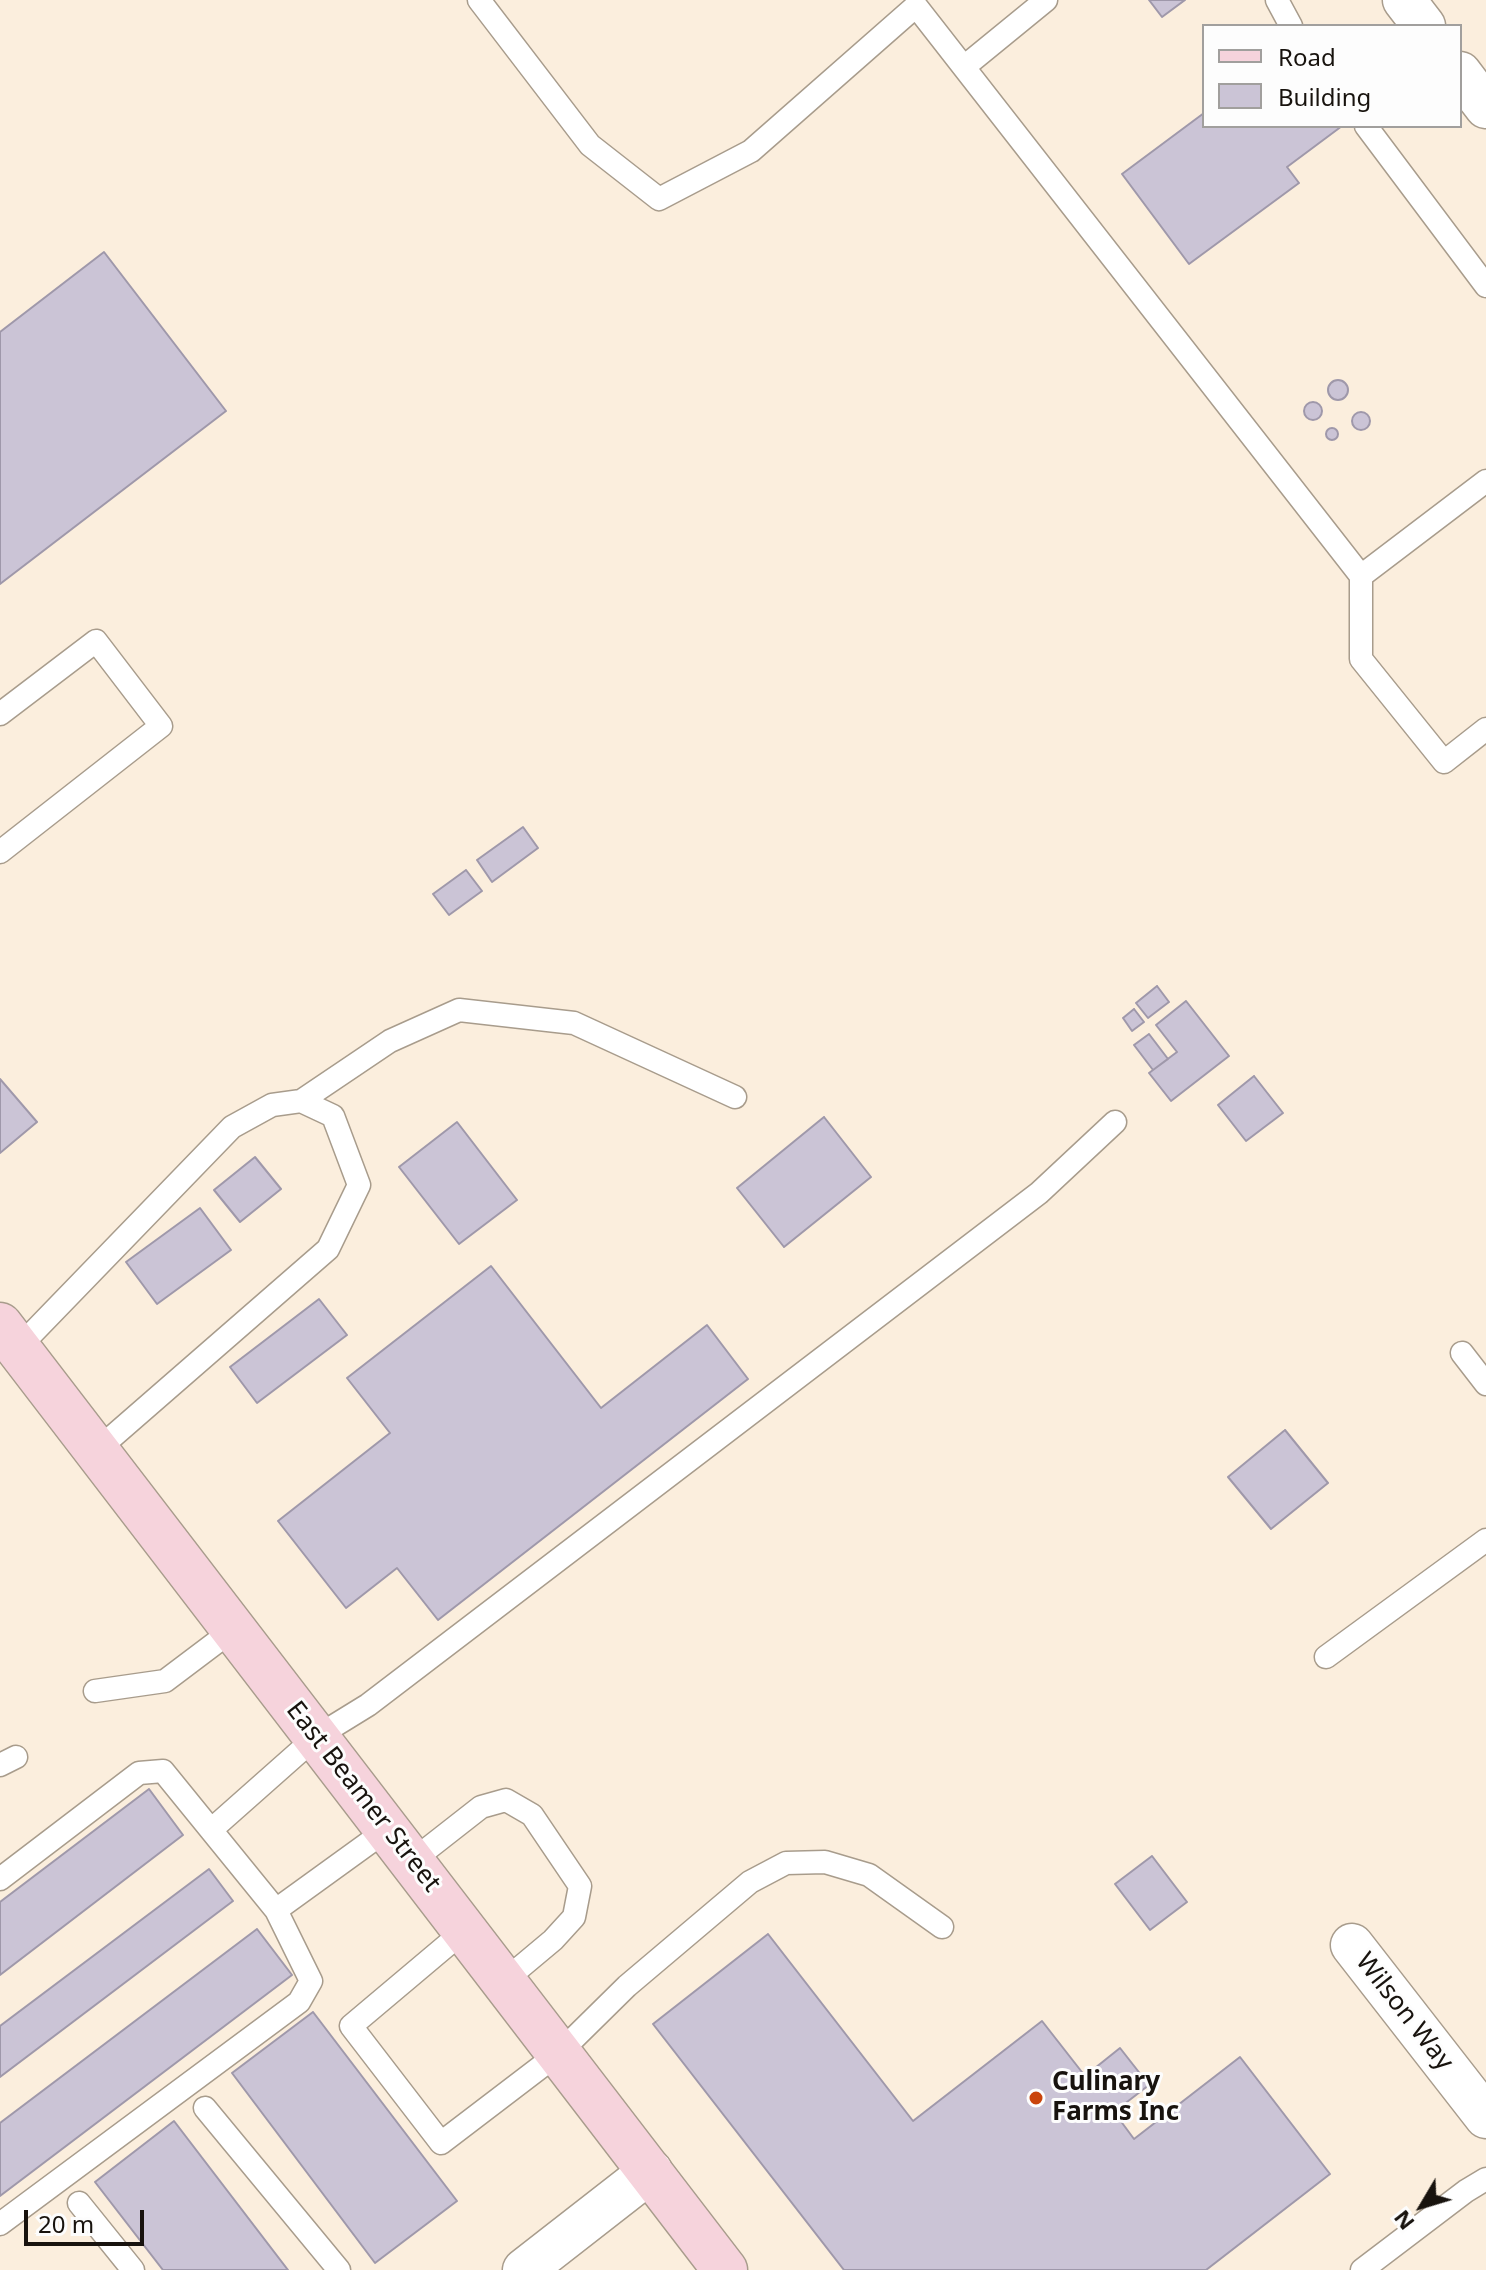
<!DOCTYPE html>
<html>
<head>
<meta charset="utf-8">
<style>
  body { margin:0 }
  #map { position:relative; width:1486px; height:2270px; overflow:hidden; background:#fbeedd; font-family:"Noto Sans",sans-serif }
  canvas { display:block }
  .legend { position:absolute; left:1202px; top:24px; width:260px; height:104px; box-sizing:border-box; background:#fdfdfd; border:2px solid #a19f9d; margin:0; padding:10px 14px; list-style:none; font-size:24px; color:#18130e }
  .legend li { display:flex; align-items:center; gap:16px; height:40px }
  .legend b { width:40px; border:2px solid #a19f9d }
  .north { position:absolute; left:1382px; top:2166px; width:80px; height:80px; -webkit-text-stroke:6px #fdfdfd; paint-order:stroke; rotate:232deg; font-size:22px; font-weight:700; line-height:32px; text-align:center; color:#18130e }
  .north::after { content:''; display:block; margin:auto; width:28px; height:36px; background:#18130e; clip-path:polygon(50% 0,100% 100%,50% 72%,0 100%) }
  .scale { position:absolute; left:24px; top:2210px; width:120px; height:36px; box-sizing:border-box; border:4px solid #18130e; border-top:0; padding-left:10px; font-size:24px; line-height:28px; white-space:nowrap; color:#18130e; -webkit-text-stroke:6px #fdfdfd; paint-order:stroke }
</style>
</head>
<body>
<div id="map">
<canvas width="1486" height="2270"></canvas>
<ul class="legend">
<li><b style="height:10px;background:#f6d3dc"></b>Road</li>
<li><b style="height:22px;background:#cbc4d6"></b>Building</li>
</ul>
<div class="north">N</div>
<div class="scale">20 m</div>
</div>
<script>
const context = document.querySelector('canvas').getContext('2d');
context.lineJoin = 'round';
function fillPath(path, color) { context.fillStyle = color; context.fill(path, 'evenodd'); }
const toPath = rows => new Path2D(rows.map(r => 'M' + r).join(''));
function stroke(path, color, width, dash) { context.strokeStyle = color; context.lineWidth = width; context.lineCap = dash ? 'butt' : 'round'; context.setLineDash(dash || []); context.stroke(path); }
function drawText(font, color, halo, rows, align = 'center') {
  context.font = font + ' "Noto Sans",sans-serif'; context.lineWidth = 6; context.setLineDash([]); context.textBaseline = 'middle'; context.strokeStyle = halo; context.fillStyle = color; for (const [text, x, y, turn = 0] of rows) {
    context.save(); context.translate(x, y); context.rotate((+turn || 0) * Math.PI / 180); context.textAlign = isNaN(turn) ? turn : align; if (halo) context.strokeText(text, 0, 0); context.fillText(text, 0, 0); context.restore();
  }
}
const building = toPath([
  [1149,0,1185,0,1162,17,1149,0],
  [1204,113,1204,126,1342,126,1287,167,1299,183,1189,264,1122,174,1204,113],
  [104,252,226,411,0,584,0,332,104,252],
  '1328 390a10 10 0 1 1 20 0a10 10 0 1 1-20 0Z',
  '1304 411a9 9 0 1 1 18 0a9 9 0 1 1-18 0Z',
  '1352 421a9 9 0 1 1 18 0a9 9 0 1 1-18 0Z',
  '1326 434a6 6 0 1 1 12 0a6 6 0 1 1-12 0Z',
  [523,827,538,848,492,882,477,860,523,827],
  [466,870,482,891,449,915,433,894,466,870],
  [1157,986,1169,1002,1148,1018,1136,1003,1157,986],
  [1186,1001,1229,1056,1171,1101,1149,1073,1177,1052,1156,1025,1186,1001],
  [1134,1009,1144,1022,1132,1031,1123,1018,1134,1009],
  [1149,1034,1168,1059,1153,1070,1134,1045,1149,1034],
  [1254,1076,1283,1113,1246,1141,1218,1105,1254,1076],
  [0,1079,37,1122,0,1153,0,1079],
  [824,1117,871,1177,784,1247,737,1188,824,1117],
  [457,1122,517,1200,459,1244,399,1167,457,1122],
  [255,1157,281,1189,240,1222,214,1190,255,1157],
  [200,1208,231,1250,157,1304,126,1262,200,1208],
  [491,1266,601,1408,707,1325,748,1379,438,1620,397,1568,346,1608,278,1521,390,1433,347,1378,491,1266],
  [319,1299,347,1335,257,1403,230,1367,319,1299],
  [1285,1430,1328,1483,1271,1529,1228,1477,1285,1430],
  [149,1789,183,1835,0,1975,0,1902,149,1789],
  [1152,1856,1187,1902,1150,1930,1115,1884,1152,1856],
  [209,1869,233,1901,0,2077,0,2026,209,1869],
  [257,1929,292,1975,0,2196,0,2123,257,1929],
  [768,1934,913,2121,1042,2021,1085,2076,1120,2048,1149,2085,1114,2112,1134,2139,1240,2057,1330,2174,1206,2270,844,2270,653,2024,768,1934],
  [313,2012,457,2201,375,2263,232,2073,313,2012],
  [174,2121,288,2270,163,2270,95,2182,174,2121]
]);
fillPath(building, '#cbc4d6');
stroke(building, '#9f98aa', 2);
const lane = toPath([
  [479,0,590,145,659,199,751,151,916,6,1361,576,1361,659,1444,762,1486,729],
  [1277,0,1291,26],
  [964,67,1046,0],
  [1366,126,1486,286],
  [1361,576,1486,481],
  [0,714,96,641,161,726,0,852],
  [301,1101,390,1041,459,1010,574,1023,735,1097],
  [18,1348,232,1127,272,1105,301,1101,333,1116,359,1185,328,1249,96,1451],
  [1462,1353,1486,1384],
  [1326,1657,1486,1540],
  [95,1691,165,1681,234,1629],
  [0,1765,16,1757],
  [211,1830,316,1737,368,1705,1039,1193,1115,1122],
  [412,1861,481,1807,506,1800,532,1815,580,1886,574,1917,553,1940,504,1981],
  [0,1879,139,1773,163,1771,276,1910,311,1981,299,2002,0,2224],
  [276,1910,388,1829],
  [465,1930,351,2026,441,2143,559,2053,627,1986,750,1882,786,1863,825,1862,869,1875,942,1927],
  [205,2108,339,2270],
  [79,2203,133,2270],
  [1362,2270,1466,2191,1486,2179]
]);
const street = toPath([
  [1404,0,1424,26],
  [1460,73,1486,107],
  [1352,1945,1486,2117],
  [524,2270,651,2171]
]);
const secondary = toPath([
  [0,1325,725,2270]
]);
stroke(lane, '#a89c8c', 25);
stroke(street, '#a89c8c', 45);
stroke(secondary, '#a89c8c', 47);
stroke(lane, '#fff', 22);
stroke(street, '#fff', 42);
stroke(secondary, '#f6d3dc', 44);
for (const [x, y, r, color] of [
  [1036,2098,8,"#ca440b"]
]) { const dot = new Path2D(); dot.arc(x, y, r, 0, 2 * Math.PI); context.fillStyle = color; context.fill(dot); stroke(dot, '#fdfdfd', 3); }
drawText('26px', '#18130e', '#fdfdfd', [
  ["East Beamer Street",363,1797,52],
  ["Wilson Way",1404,2012,52]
]);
drawText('bold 26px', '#18130e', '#fdfdfd', [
  ["Culinary",1052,2083],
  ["Farms Inc",1052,2113]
], 'left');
</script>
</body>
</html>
